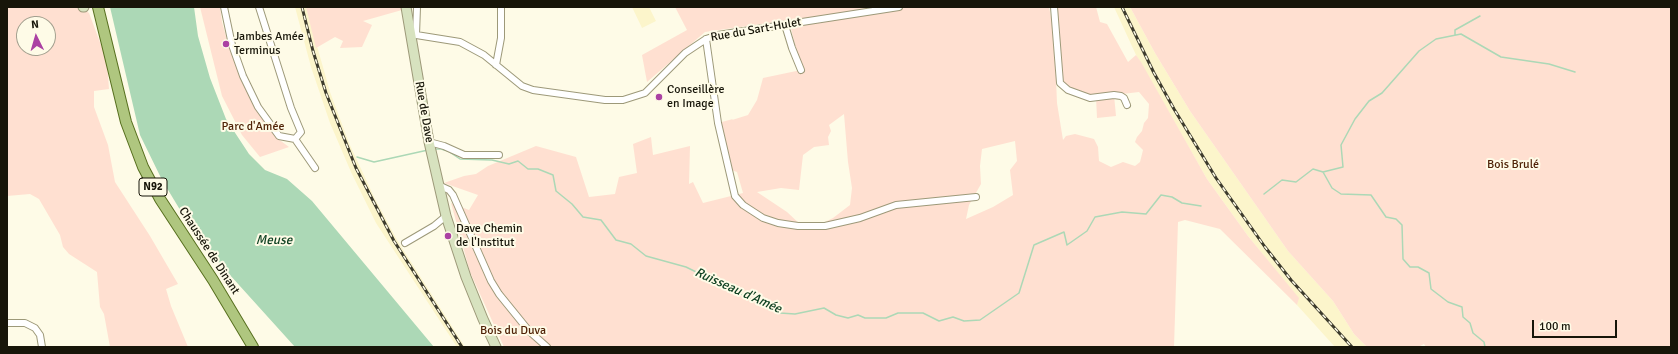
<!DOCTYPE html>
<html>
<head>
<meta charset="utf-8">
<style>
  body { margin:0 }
  #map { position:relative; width:1678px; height:354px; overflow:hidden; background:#fefbe7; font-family:Signika,sans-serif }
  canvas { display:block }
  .frame { position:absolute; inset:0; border:8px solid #171509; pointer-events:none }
  .north { position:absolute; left:16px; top:16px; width:40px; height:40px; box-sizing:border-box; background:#fefbe7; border:1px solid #a29f8e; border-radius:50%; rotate:355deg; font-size:11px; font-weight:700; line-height:16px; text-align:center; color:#171509 }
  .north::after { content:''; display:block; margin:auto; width:14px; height:18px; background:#ab41a3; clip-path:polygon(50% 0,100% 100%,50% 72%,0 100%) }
  .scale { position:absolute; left:1532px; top:320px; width:85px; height:18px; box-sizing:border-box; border:2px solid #171509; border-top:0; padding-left:5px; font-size:12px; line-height:14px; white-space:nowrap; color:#171509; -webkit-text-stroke:3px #fefbe7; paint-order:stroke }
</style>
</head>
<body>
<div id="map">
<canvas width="1678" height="354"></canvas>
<div class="frame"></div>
<div class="north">N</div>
<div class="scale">100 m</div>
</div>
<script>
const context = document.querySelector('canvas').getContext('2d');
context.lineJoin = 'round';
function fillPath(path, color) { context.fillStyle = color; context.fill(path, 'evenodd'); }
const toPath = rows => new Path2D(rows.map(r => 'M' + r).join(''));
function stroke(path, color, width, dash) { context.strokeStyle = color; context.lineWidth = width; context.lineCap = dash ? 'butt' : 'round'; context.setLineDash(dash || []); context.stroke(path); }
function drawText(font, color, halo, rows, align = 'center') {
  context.font = font + ' Signika,sans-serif'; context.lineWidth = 4; context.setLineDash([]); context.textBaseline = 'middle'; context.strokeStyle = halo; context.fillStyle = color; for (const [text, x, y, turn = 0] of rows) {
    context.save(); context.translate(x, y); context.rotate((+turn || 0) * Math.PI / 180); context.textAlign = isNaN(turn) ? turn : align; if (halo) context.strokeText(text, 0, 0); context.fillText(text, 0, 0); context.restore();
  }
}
fillPath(toPath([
  [295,7,306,7,330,92,349,143,375,199,397,240,465,347,457,347,376,223,351,172,330,123,311,67],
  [632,7,649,7,656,21,642,28],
  [1114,7,1130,7,1155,53,1190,111,1288,251,1333,301,1354,334,1367,347,1335,347,1297,305,1298,298,1248,236,1207,179,1136,55]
]), '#fcf5cb');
fillPath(toPath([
  [7,7,81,7,89,13,107,61,109,89,94,91,94,107,108,145,115,182,150,236,178,284,166,289,171,306,188,347,110,347,104,314,100,307,97,272,69,254,63,247,60,235,39,199,30,194,7,196],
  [24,24,48,24,48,48,24,48],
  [200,7,220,7,222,22,230,51,257,110,277,138,289,147,260,157,242,135,222,96],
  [306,7,401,7,402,10,363,21,372,25,362,47,340,48,343,41,335,37,316,48],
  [675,7,1049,7,1054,32,1057,103,1063,140,1066,136,1075,134,1094,139,1098,147,1099,161,1111,167,1123,162,1135,166,1140,162,1143,150,1135,142,1137,137,1142,131,1144,123,1148,118,1149,104,1139,92,1114,95,1116,116,1097,118,1096,97,1090,98,1060,83,1054,7,1096,7,1100,22,1107,24,1128,62,1136,55,1141,62,1207,179,1248,236,1299,298,1297,305,1220,229,1185,220,1178,222,1174,347,504,347,470,272,451,203,469,210,478,195,444,183,464,176,476,174,488,166,536,146,576,157,589,197,615,194,619,177,637,173,633,144,651,137,653,155,690,146,689,184,693,182,703,203,743,193,737,172,728,169,718,123,733,119,732,120,748,115,757,100,763,78,801,70,789,20,705,32,647,82,642,55,687,30],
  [844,114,848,162,852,188,850,205,833,218,815,227,802,226,787,212,757,192,781,188,799,190,803,155,814,147,829,145,828,137,831,131,829,125],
  [1015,141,1017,161,1010,170,1013,195,993,207,966,219,969,205,981,184,980,166,982,149],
  [1130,7,1671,7,1671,347,1426,347,1424,344,1418,347,1367,347,1354,334,1333,301,1288,251,1190,111,1155,53]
]), '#ffe0d1');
fillPath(toPath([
  [110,7,194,7,198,36,210,78,226,119,249,154,265,170,287,179,312,201,434,347,295,347,211,254,185,218,162,180,140,135]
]), '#acd8b6');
stroke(toPath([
  [1455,35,1455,30,1480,16],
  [434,149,441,149,448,151,460,159,492,160,509,164,518,161,528,169,538,169,553,175,556,191,572,204,583,217,601,220,616,240,631,244,646,256,686,267,780,313,795,314,824,308,836,315,848,318,858,315,865,318,886,318,898,313,923,313,939,321,953,317,964,321,980,320,1019,293,1034,245,1064,232,1067,245,1087,231,1095,217,1122,212,1146,214,1161,195,1172,197,1182,203,1201,206],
  [357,157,374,162,428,150],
  [1323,172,1343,167,1341,145,1355,119,1369,101,1382,93,1419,51,1436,39,1461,34,1501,57,1549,64,1575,72],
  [1264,194,1282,180,1296,182,1313,169,1323,172,1332,188,1341,194,1371,195,1386,217,1396,219,1402,225,1403,259,1410,267,1418,267,1429,273,1431,289,1448,302,1462,307,1463,317,1470,323,1473,333,1484,342,1485,347]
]), '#acd8b6', 1.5);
const street = toPath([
  [224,7,232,45,243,76,258,107,279,136,295,139],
  [259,7,291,108,301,132,295,139],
  [1054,7,1060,83,1068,90,1090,98,1114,95,1121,96,1124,98,1127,105],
  [785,25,792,48,801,70],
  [410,34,460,42,484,55,522,86,533,90,605,100,623,100,645,93,685,53,706,39,718,35,899,7],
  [416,35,417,7],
  [706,39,718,123,735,196,743,205,763,218,778,223,798,226,825,226,860,218,896,205,976,197],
  [496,65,501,38,501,7],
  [295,139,315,168],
  [429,142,444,146,464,155,499,155],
  [438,185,449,190,453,195,491,281,499,294,529,331,547,347],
  [405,243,434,226,446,216],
  [7,323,25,323,35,328,40,335,42,347]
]);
const secondary = toPath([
  [83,7,84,7],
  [406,7,429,142,446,216,466,277,483,319,496,347]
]);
const primary = toPath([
  [98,7,126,122,143,167,160,199,213,280,253,347]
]);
stroke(street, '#9d9979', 8);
stroke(secondary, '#9d9979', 11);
stroke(primary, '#576f1e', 12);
stroke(street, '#fff', 6);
stroke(secondary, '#d7e2bf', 9);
stroke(primary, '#afc67f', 10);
const rail = toPath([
  [302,7,313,51,326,93,356,168,394,241,462,347],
  [1122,7,1154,73,1174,109,1216,178,1265,247,1291,280,1352,347]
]);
stroke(rail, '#3d3b2d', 3);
stroke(rail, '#fefbe7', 1.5, [4.5]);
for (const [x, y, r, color] of [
  [226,44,4,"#ab41a3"],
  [659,97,4,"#ab41a3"],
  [448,236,4,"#ab41a3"]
]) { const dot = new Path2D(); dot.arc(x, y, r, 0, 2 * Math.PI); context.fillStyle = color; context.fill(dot); stroke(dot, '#fefbe7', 1.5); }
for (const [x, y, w] of [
  [153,187,28]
]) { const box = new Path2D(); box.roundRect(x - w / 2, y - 9, w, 18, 3); context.fillStyle = '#fefbe7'; context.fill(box); stroke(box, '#171509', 1); }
drawText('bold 11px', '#171509', null, [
  ["N92",153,187]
]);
drawText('12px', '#171509', '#fefbe7', [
  ["Rue du Sart-Hulet",756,30,-10],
  ["Rue de Dave",424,112,80],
  ["Chaussée de Dinant",209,251,57]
]);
drawText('12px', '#171509', '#fefbe7', [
  ["Jambes Amée",234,37],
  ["Terminus",234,51],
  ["Conseillère",667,90],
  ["en Image",667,104],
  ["Dave Chemin",456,229],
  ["de l'Institut",456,243]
], 'left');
drawText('12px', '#502307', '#fefbe7', [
  ["Parc d'Amée",253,127],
  ["Bois Brulé",1513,165],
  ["Bois du Duva",513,331]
]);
drawText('italic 13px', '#0c3f20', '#fefbe7', [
  ["Meuse",274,241],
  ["Ruisseau d'Amée",738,291,24]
]);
</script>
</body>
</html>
